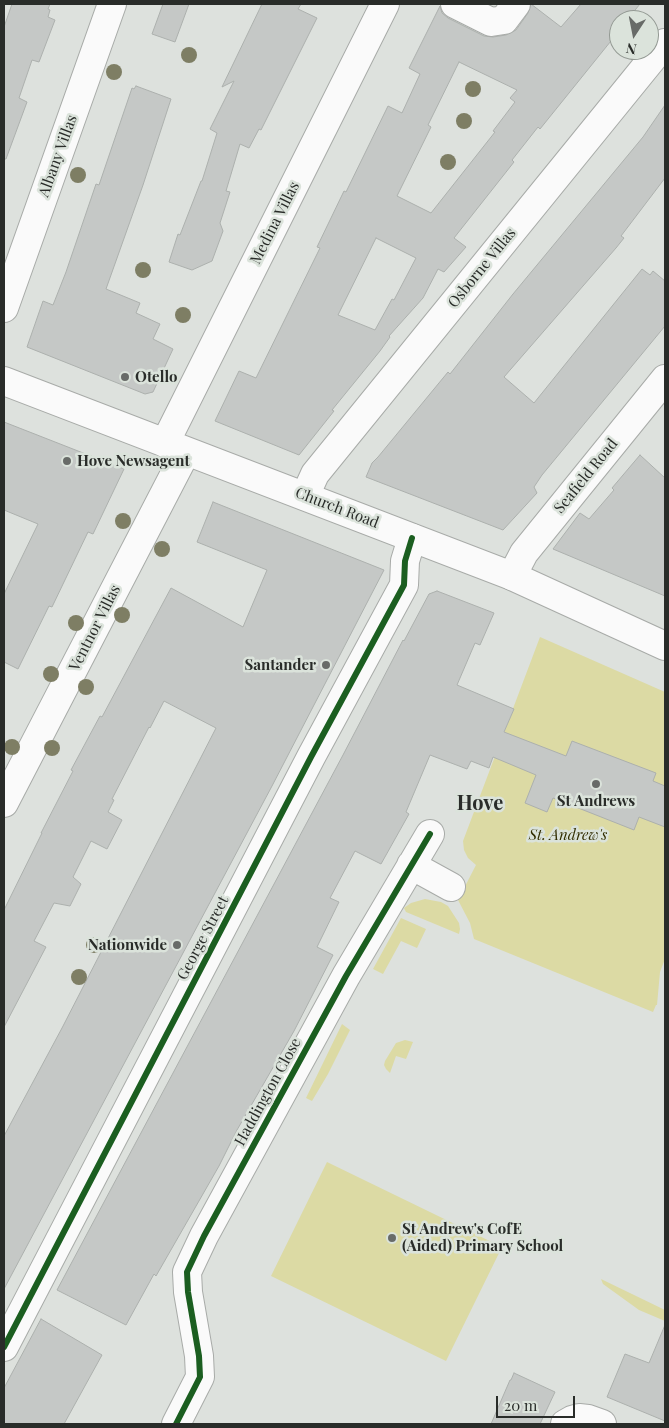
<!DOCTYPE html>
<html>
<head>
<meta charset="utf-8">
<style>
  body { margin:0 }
  #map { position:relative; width:669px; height:1428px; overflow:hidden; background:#dde1dd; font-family:"Playfair Display",serif }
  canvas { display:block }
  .frame { position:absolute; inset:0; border:5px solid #292c29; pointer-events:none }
  .north { position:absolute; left:609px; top:10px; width:50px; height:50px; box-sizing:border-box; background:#dbe3db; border:1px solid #949a94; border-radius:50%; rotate:191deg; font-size:14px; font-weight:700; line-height:20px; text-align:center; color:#292c29 }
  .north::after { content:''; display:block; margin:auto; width:18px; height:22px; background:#686b68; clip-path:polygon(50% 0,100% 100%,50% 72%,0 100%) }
  .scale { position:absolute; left:496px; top:1396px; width:79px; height:22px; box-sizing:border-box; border:2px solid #292c29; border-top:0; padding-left:6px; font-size:15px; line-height:18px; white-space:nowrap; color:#292c29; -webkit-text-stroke:4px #dbe3db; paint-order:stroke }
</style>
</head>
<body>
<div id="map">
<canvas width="669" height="1428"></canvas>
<div class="frame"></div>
<div class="north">N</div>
<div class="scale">20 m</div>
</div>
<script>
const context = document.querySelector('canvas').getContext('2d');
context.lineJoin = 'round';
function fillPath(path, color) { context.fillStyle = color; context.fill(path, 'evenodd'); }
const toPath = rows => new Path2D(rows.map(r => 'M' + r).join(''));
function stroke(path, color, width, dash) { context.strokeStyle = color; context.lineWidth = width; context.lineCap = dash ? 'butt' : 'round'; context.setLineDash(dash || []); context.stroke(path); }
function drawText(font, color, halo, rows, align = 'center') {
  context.font = font + ' "Playfair Display",serif'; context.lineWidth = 5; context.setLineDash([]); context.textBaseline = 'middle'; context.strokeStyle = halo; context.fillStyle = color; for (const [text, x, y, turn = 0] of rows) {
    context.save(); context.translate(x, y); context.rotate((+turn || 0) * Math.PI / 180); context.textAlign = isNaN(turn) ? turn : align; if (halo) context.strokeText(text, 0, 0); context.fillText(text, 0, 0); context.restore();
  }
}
fillPath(toPath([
  [540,637,665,692,665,959,660,972,657,1005,656,1005,653,1012,474,939,470,923,458,900,476,865,468,858,464,850,463,841],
  [425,899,441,902,448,906,459,923,460,929,459,934,406,912,404,908,411,903],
  [401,918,426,929,417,948,401,941,383,974,373,969],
  [342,1024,350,1030,328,1074,312,1101,306,1098],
  [405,1040,413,1042,406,1059,396,1056,390,1073,386,1069,384,1065,385,1061,396,1043],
  [327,1162,502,1247,446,1361,271,1276],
  [601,1279,665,1310,665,1321,639,1310,603,1284]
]), '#dcdaa4');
const building = toPath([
  [12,4,50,4,48,9,50,10,48,17,55,20,39,62,32,60,19,98,27,102,6,159,4,159,4,27,12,4],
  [163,4,189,4,175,42,152,34,163,4],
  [262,4,301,4,298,9,317,18,261,130,259,129,249,148,240,144,226,191,230,192,220,223,223,231,212,261,192,270,169,262,178,234,180,235,201,181,202,181,217,133,210,129,234,81,222,87,262,4],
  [531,4,561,27,581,4,640,4,627,20,619,20,619,31,540,129,538,127,512,160,514,162,454,238,466,247,444,272,438,269,423,298,389,336,390,337,380,351,332,410,334,411,299,455,215,421,239,371,256,378,320,248,317,247,344,191,346,192,388,106,402,113,420,74,409,68,440,6,442,13,448,18,484,36,493,37,506,35,516,30,528,13,531,4],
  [459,62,517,90,510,98,515,102,493,131,495,132,431,213,397,196,431,127,428,125,459,62],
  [376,238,416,258,394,300,392,299,375,330,338,315,376,238],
  [136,86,171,99,143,185,106,289,140,303,136,313,160,324,153,339,173,349,153,392,145,394,27,347,43,301,53,305,66,272,96,184,99,185,132,88,134,89,136,86],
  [665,105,665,178,621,236,624,238,616,248,504,377,534,403,642,269,650,275,653,271,665,281,665,326,542,475,534,487,537,493,503,530,366,477,372,463,378,457,448,372,450,374,513,294,643,137,665,105],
  [4,422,124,469,93,534,88,532,52,607,49,606,18,669,4,662,4,594,38,524,4,510,4,422],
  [640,455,665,478,665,596,553,549,580,513,589,519,614,490,612,488,640,455],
  [213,502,384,570,272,786,4,1289,4,1136,62,1028,216,728,164,701,150,728,149,727,112,799,114,800,108,812,122,820,107,849,91,841,73,877,81,884,70,906,54,903,34,941,46,947,4,1027,4,910,42,833,41,833,73,771,71,770,86,742,100,716,102,717,171,588,243,627,267,570,197,542,213,502],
  [437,591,494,613,480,645,475,643,457,685,514,709,504,732,566,756,572,741,656,773,653,781,665,786,665,827,639,817,634,830,553,798,547,812,525,803,536,775,493,757,489,768,471,761,467,769,430,755,406,812,409,814,381,864,355,851,330,898,339,902,317,947,333,955,294,1031,237,1130,219,1166,156,1276,154,1274,126,1325,57,1290,343,755,403,640,404,641,429,594,437,591],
  [41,1319,102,1355,64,1424,4,1424,4,1388,41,1319],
  [665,1325,665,1421,607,1397,625,1354,649,1363,665,1325],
  [514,1373,555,1392,540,1424,491,1424,510,1380,511,1380,514,1373]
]);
fillPath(building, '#c5c8c6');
stroke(building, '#acb0ad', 1);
const minor = toPath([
  [455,4,491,22,504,20,516,4],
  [4,308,112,4],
  [165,443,385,4],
  [305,496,315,474,665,43],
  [512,576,524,553,665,379],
  [4,803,186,452],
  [411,865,451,887],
  [4,1347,311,757,404,585,405,561,412,538],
  [176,1424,200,1377,199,1356,188,1292,187,1272,204,1236,346,976,430,834],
  [565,1424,572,1420,579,1418,588,1419,602,1424]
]);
const major = toPath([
  [4,381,512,576,665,646]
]);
stroke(minor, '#a8aba8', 30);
stroke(major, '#a8aba8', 30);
stroke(minor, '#fafafa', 28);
stroke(major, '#fafafa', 28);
stroke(toPath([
  [4,1347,311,757,404,585,405,561,412,538],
  [176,1424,200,1377,199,1356,188,1292,187,1272,204,1236,346,976,430,834]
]), '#1b5e20', 6);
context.fillStyle = '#7e7e64';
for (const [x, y] of [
  [189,55],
  [114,72],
  [473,89],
  [464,121],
  [448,162],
  [78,175],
  [143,270],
  [183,315],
  [123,521],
  [162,549],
  [122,615],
  [76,623],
  [51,674],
  [86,687],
  [12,747],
  [52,748],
  [94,945],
  [79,977]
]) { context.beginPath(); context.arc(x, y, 8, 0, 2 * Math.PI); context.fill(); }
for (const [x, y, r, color] of [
  [125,377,5,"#686b68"],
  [67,461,5,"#686b68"],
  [326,665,5,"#686b68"],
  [596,784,5,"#686b68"],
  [177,945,5,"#686b68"],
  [392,1238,5,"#686b68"]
]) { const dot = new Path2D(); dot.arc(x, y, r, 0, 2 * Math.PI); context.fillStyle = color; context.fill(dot); stroke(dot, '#dbe3db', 2); }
drawText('15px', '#292c29', '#dbe3db', [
  ["Albany Villas",58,156,-70],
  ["Medina Villas",275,223,-63],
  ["Osborne Villas",482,268,-51],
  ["Seafield Road",586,476,-51],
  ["Church Road",337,508,21],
  ["Ventnor Villas",95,628,-63],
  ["George Street",203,938,-62],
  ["Haddington Close",268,1092,-61]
]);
drawText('bold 15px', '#292c29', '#dbe3db', [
  ["Otello",135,377],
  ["Hove Newsagent",77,461],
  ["Santander",316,665,"right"],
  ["St Andrews",596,801,"center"],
  ["Nationwide",167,945,"right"],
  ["St Andrew's CofE",402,1229],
  ["(Aided) Primary School",402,1246]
], 'left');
drawText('italic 15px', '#312d01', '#dbe3db', [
  ["St. Andrew's",568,835]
]);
drawText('bold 20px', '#292c29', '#dbe3db', [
  ["Hove",480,804]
]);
</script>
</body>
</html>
